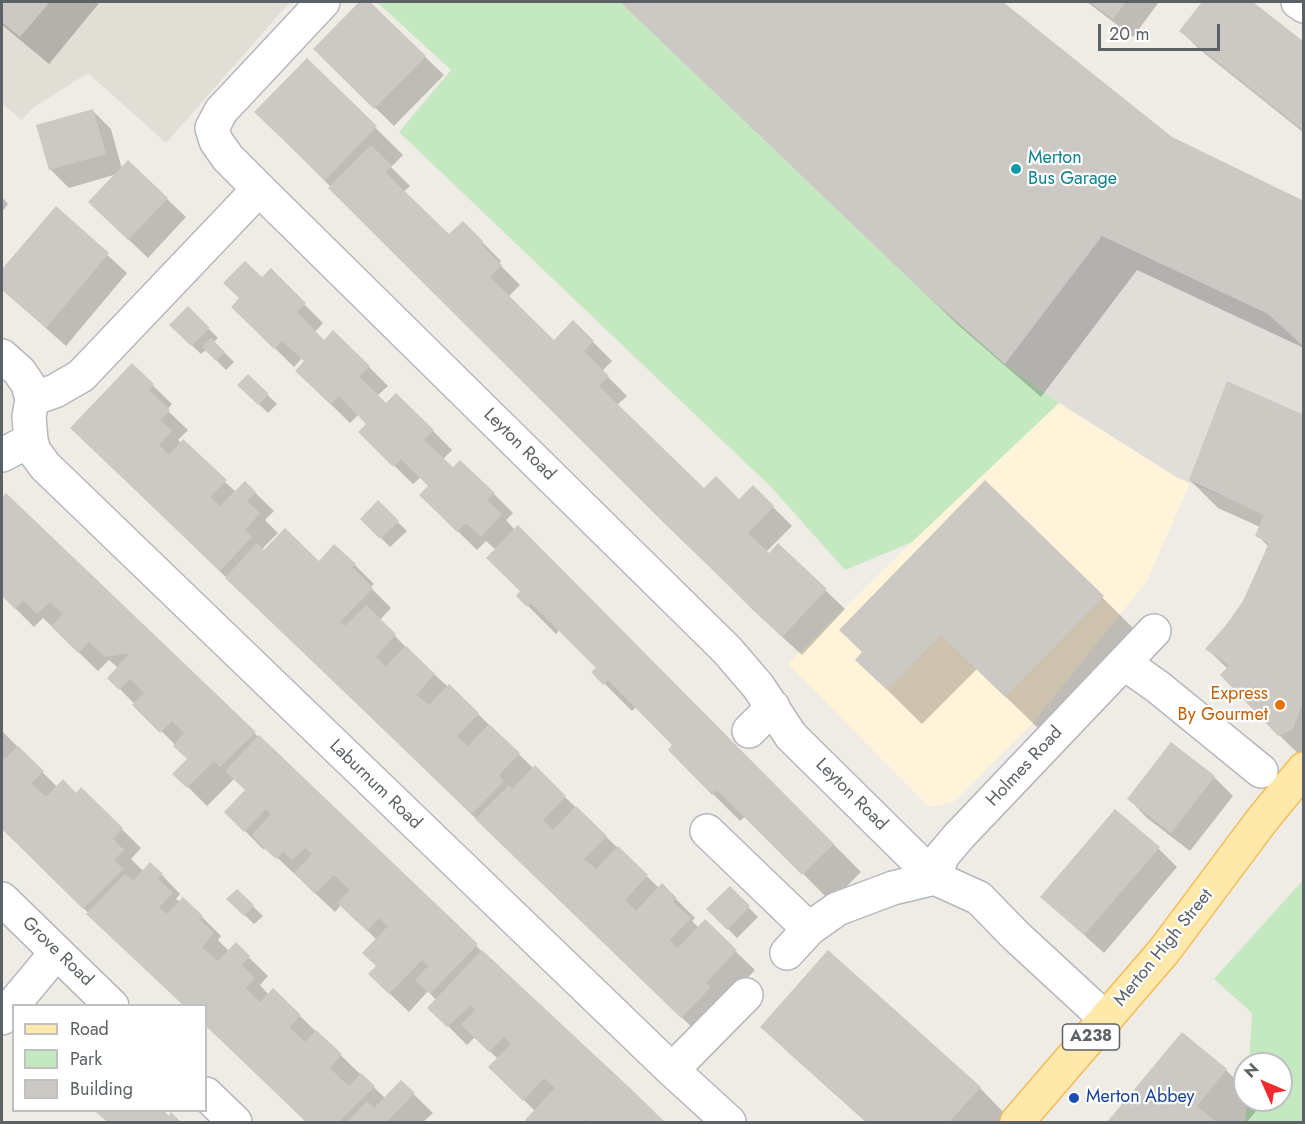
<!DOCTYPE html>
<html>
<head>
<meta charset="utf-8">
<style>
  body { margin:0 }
  #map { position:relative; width:1305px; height:1124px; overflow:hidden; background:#efece5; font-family:Jost,sans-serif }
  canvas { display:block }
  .frame { position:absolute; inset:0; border:3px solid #5c6166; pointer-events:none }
  .legend { position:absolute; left:12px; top:1004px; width:195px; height:108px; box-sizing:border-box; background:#fff; border:2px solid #bec0c2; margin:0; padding:8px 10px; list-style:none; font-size:18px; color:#5c6166 }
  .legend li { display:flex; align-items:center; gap:12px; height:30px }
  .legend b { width:30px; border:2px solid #bec0c2 }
  .north { position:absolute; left:1233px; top:1052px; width:60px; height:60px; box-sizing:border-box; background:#fff; border:2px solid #bec0c2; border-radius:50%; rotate:315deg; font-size:16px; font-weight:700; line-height:24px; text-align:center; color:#5c6166 }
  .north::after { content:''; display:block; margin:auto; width:21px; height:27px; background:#ef2b2d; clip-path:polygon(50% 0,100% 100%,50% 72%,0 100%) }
  .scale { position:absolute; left:1098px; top:24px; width:122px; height:27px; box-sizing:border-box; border:3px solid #5c6166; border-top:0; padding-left:8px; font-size:18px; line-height:21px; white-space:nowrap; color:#5c6166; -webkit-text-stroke:4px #fff; paint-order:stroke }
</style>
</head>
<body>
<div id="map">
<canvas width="1305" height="1124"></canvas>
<div class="frame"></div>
<ul class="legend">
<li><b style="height:8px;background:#ffe9aa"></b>Road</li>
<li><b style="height:16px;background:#c4e8c0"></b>Park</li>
<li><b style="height:16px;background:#ccc9c4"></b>Building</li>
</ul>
<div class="north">N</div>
<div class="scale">20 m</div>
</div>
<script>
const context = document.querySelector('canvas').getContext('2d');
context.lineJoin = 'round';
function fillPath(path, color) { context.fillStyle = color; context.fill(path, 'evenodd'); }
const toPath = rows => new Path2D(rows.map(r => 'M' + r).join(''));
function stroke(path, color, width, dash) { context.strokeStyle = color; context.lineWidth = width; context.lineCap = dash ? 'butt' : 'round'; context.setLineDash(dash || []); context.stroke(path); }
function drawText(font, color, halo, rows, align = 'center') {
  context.font = font + ' Jost,sans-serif'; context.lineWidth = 4.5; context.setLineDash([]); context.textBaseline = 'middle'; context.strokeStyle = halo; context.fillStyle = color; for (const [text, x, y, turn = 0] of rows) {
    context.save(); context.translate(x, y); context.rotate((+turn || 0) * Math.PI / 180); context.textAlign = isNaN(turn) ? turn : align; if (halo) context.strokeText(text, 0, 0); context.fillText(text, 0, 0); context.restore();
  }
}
fillPath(toPath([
  [1059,403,1178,478,1190,483,1147,581,1031,725,953,802,929,807,788,664,912,542]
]), '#fff3da');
fillPath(toPath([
  [620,2,1003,2,1172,137,1303,201,1303,529,1178,478,1059,403,1005,364,921,290]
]), '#e0ded9');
fillPath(toPath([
  [2,2,290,2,166,143,88,73,34,107,21,120,2,103]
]), '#e1ded5');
fillPath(toPath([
  [377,2,620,2,921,290,1005,364,1059,403,912,542,845,570,771,487,399,132,451,70],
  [1303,880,1303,1122,1245,1122,1247,1100,1281,1100,1281,1064,1249,1064,1252,1013,1214,979]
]), '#c4e8c0');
fillPath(toPath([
  [2,2,100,2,49,64,2,25],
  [361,2,368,2,444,75,394,126,315,49],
  [621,2,1000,2,1172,138,1304,202,1304,348,1137,270,1041,397,957,324],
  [1087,2,1159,2,1133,37],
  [1204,2,1251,2,1304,44,1304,133,1199,49,1181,31],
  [307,60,403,155,391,167,410,186,403,192,450,236,463,223,501,261,499,264,520,285,508,297,554,342,573,322,612,361,602,371,627,396,617,405,704,491,739,501,753,487,792,526,766,552,769,555,778,545,845,609,802,655,753,610,284,140],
  [92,110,111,129,122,169,167,199,186,217,148,258,109,221,117,174,69,188,50,169],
  [2,197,8,204,2,212],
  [56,208,127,273,66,346,2,289,2,271],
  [271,271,323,323,315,332,325,341,350,348,388,386,377,396,386,405,396,395,433,431,452,450,443,459,453,469,460,462,494,494,513,513,506,520,515,530,518,527,861,872,831,902,746,816,740,821,713,794,675,745,637,706,632,711,593,672,598,668,560,629,556,634,518,596,522,591,496,550,486,541,477,550,421,495,430,486,421,477,413,484,360,432,368,424,359,414,350,423,297,371,305,361,302,358,294,367,233,307],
  [188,308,218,338,214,342,234,362,226,370,206,350,201,354,171,325],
  [132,365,172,404,167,410,188,430,178,440,236,492,245,483,274,511,265,520,278,533,262,549,264,552,320,563,355,565,374,584,370,587,391,608,380,620,413,655,478,714,534,769,535,768,659,888,662,885,695,918,692,921,699,928,705,922,755,970,724,1003,701,1036,91,447],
  [248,376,277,404,268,413,239,385],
  [1304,416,1304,759,1279,735,1228,669,1207,649,1227,626,1244,602,1269,547,1257,535,1260,527,1218,508,1190,480],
  [6,495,493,962,661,1122,529,1122,527,1120,535,1111,490,1067,498,1059,475,1037,467,1045,448,1026,429,1008,436,1000,428,991,409,1012,389,993,378,966,377,940,341,905,335,912,266,847,264,850,226,812,247,791,234,779,207,806,175,774,189,759,109,678,118,668,109,660,98,671,43,618,34,627,2,595,2,499],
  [378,503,407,531,390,547,362,519],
  [1102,597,1137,632,1040,730,977,669,922,724,857,660,864,652],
  [2,731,57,787,76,795,81,789,141,848,131,859,144,872,162,875,180,894,176,899,202,917,221,936,218,940,229,951,236,945,268,976,260,985,269,995,300,1016,385,1098,401,1082,433,1113,423,1122,307,1122,206,1026,206,1006,184,1006,2,829],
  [1214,777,1233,796,1190,851,1147,818,1129,799],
  [1158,848,1177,867,1104,953,1042,897],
  [730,889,758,917,737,938,709,910],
  [237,891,263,916,254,924,228,899],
  [828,952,980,1088,1007,1116,1001,1122,866,1122,790,1054,762,1027],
  [1182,1034,1226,1070,1245,1089,1245,1100,1256,1100,1261,1105,1247,1122,1109,1122],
  [95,1110,169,1118,171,1115,179,1122,108,1122]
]), '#0003');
fillPath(toPath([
  [2,2,50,2,20,37,2,22],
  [359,2,370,2,426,56,374,109,313,49],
  [620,2,1003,2,1172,137,1304,201,1304,347,1268,314,1102,236,1005,364,921,290],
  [1090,2,1126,2,1113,19],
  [1202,2,1253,2,1304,42,1304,131,1179,31],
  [307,58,377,126,325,180,254,112],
  [93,109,106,154,49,170,36,125],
  [371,145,392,166,385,172,449,234,463,221,483,241,481,244,502,265,490,277,554,340,573,320,594,341,584,351,609,376,599,386,704,488,716,476,739,499,753,485,774,506,748,533,769,553,778,543,827,589,782,637,667,526,328,188],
  [128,160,168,198,128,240,88,202],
  [56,206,109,253,46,328,2,290,2,269],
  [245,261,262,277,271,268,306,303,297,312,324,340,333,330,370,366,359,377,371,388,386,403,396,393,434,430,424,440,453,467,460,460,495,493,487,500,502,514,481,537,466,523,457,532,419,495,428,486,401,459,393,467,358,432,366,424,339,396,331,405,295,371,304,361,282,341,274,349,231,307,239,298,223,283],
  [188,306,210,328,191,346,169,325],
  [211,338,225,352,216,361,202,347],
  [132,363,154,384,149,390,170,410,160,420,172,431,159,445,169,455,183,439,227,480,210,497,220,506,245,481,256,492,247,501,260,513,245,530,252,537,220,571,70,428],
  [248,374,269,394,258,405,237,385],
  [1227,381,1304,415,1304,700,1293,729,1278,736,1220,675,1229,665,1205,649,1226,625,1243,601,1269,543,1255,536,1264,515,1189,480],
  [985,480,1104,596,1005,697,941,635,887,690,855,660,862,652,839,630],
  [6,493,256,732,220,767,214,761,187,788,172,774,187,759,173,746,184,733,172,721,160,733,132,705,144,693,130,679,119,690,107,678,130,653,105,657,89,642,78,653,51,626,63,614,50,602,37,614,23,600,15,609,2,596,2,497],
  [378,500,399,521,380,539,360,519],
  [518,525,834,844,802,875,717,790,712,795,668,750,672,745,608,680,603,685,591,672,596,668,531,603,527,607,516,596,520,591,486,558],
  [285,528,319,561,334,544,356,564,352,567,373,588,340,622,345,626,366,605,396,634,376,657,380,661,386,666,406,646,435,674,416,695,429,705,449,684,479,713,457,736,463,742,468,746,489,724,520,753,499,775,504,781,472,814,225,578,257,543,264,550],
  [259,735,478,944,430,994,415,980,428,966,422,960,389,994,368,974,376,966,362,953,388,926,379,918,367,931,351,916,337,903,350,890,334,875,315,894,294,873,312,854,305,848,292,860,283,851,276,859,265,849,252,835,271,814,266,809,244,832,224,812,245,790,225,771],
  [1171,742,1215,776,1171,833,1127,799],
  [18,746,44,771,31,783,46,797,63,779,76,793,81,787,123,828,113,839,124,850,114,860,123,869,83,909,2,829,2,756,5,759],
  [535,765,566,796,543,820,553,830,576,806,607,836,584,859,596,869,618,846,648,875,625,900,636,911,662,883,677,898,673,902,691,918,670,940,673,944,678,948,705,919,737,950,706,983,711,987,681,1018,475,819,509,785,512,789],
  [1115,809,1160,847,1084,935,1040,897],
  [150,862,163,874,158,879,173,893,159,907,167,914,183,897,203,916,200,920,214,933,202,947,218,961,236,942,250,956,242,965,255,978,246,988,253,996,260,1002,273,988,301,1015,289,1027,305,1042,316,1030,342,1054,330,1068,340,1078,349,1086,361,1073,375,1086,339,1122,306,1122,206,1026,206,1005,183,1005,86,914,125,874,133,881],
  [730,886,750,906,727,930,706,909],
  [237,889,254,905,244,916,226,899],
  [482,950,630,1088,665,1122,590,1122,586,1119,583,1122,527,1122,525,1120,555,1088,544,1078,523,1101,488,1067,511,1044,504,1037,489,1052,461,1025,475,1010,470,1006,447,1027,427,1008],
  [828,950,981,1087,949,1122,867,1122,760,1027],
  [1182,1032,1227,1069,1197,1106,1216,1122,1107,1122],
  [401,1080,415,1093,387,1121,388,1122,347,1122,367,1101,374,1108],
  [94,1110,163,1110,169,1116,171,1112,181,1122,107,1122]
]), '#ccc9c4');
const minor = toPath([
  [1298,2,1304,6],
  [259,189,727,650,758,686,791,736,935,878],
  [2,356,19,371,28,384,32,399,29,417,31,440,34,451,45,466,672,1070,729,1122],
  [32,399,55,391,81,376,259,189,228,158,216,141,212,128,221,111,323,2],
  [2,455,31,440],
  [1124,663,1158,687,1261,771],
  [749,731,773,707],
  [707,831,809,929],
  [935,878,942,856,959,836,1154,631],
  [2,899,112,1006],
  [787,953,809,929,837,909,893,888,935,878,979,898,1015,935,1106,1019],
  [2,1018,56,953],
  [672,1070,746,995],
  [206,1094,235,1122]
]);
const major = toPath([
  [1017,1122,1164,951,1262,820,1304,769]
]);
stroke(minor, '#b5b8bc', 36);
stroke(major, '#f6bb57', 36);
stroke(minor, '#fff', 33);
stroke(major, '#ffe9aa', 33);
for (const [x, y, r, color] of [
  [1016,169,6,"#0f9aa8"],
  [1280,705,6,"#e8710a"],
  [1074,1098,6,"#1a4fb4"]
]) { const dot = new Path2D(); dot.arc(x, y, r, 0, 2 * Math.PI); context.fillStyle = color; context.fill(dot); stroke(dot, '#fff', 2); }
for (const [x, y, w] of [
  [1091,1037,57]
]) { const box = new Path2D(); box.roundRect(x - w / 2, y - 13, w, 26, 4.5); context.fillStyle = '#fff'; context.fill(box); stroke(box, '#5c6166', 1.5); }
drawText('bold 16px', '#5c6166', null, [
  ["A238",1091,1037]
]);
drawText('18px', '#0d838f', '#fff', [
  ["Merton",1028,159],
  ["Bus Garage",1028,180]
], 'left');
drawText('18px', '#5c6166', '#fff', [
  ["Leyton Road",519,445,45],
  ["Holmes Road",1025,767,-47],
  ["Laburnum Road",375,785,44],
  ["Leyton Road",851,795,45],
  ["Merton High Street",1164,948,-51],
  ["Grove Road",57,952,44]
]);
drawText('18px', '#c56008', '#fff', [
  ["Express",1268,695],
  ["By Gourmet",1268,716]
], 'right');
drawText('18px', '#164399', '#fff', [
  ["Merton Abbey",1086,1098]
], 'left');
</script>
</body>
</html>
